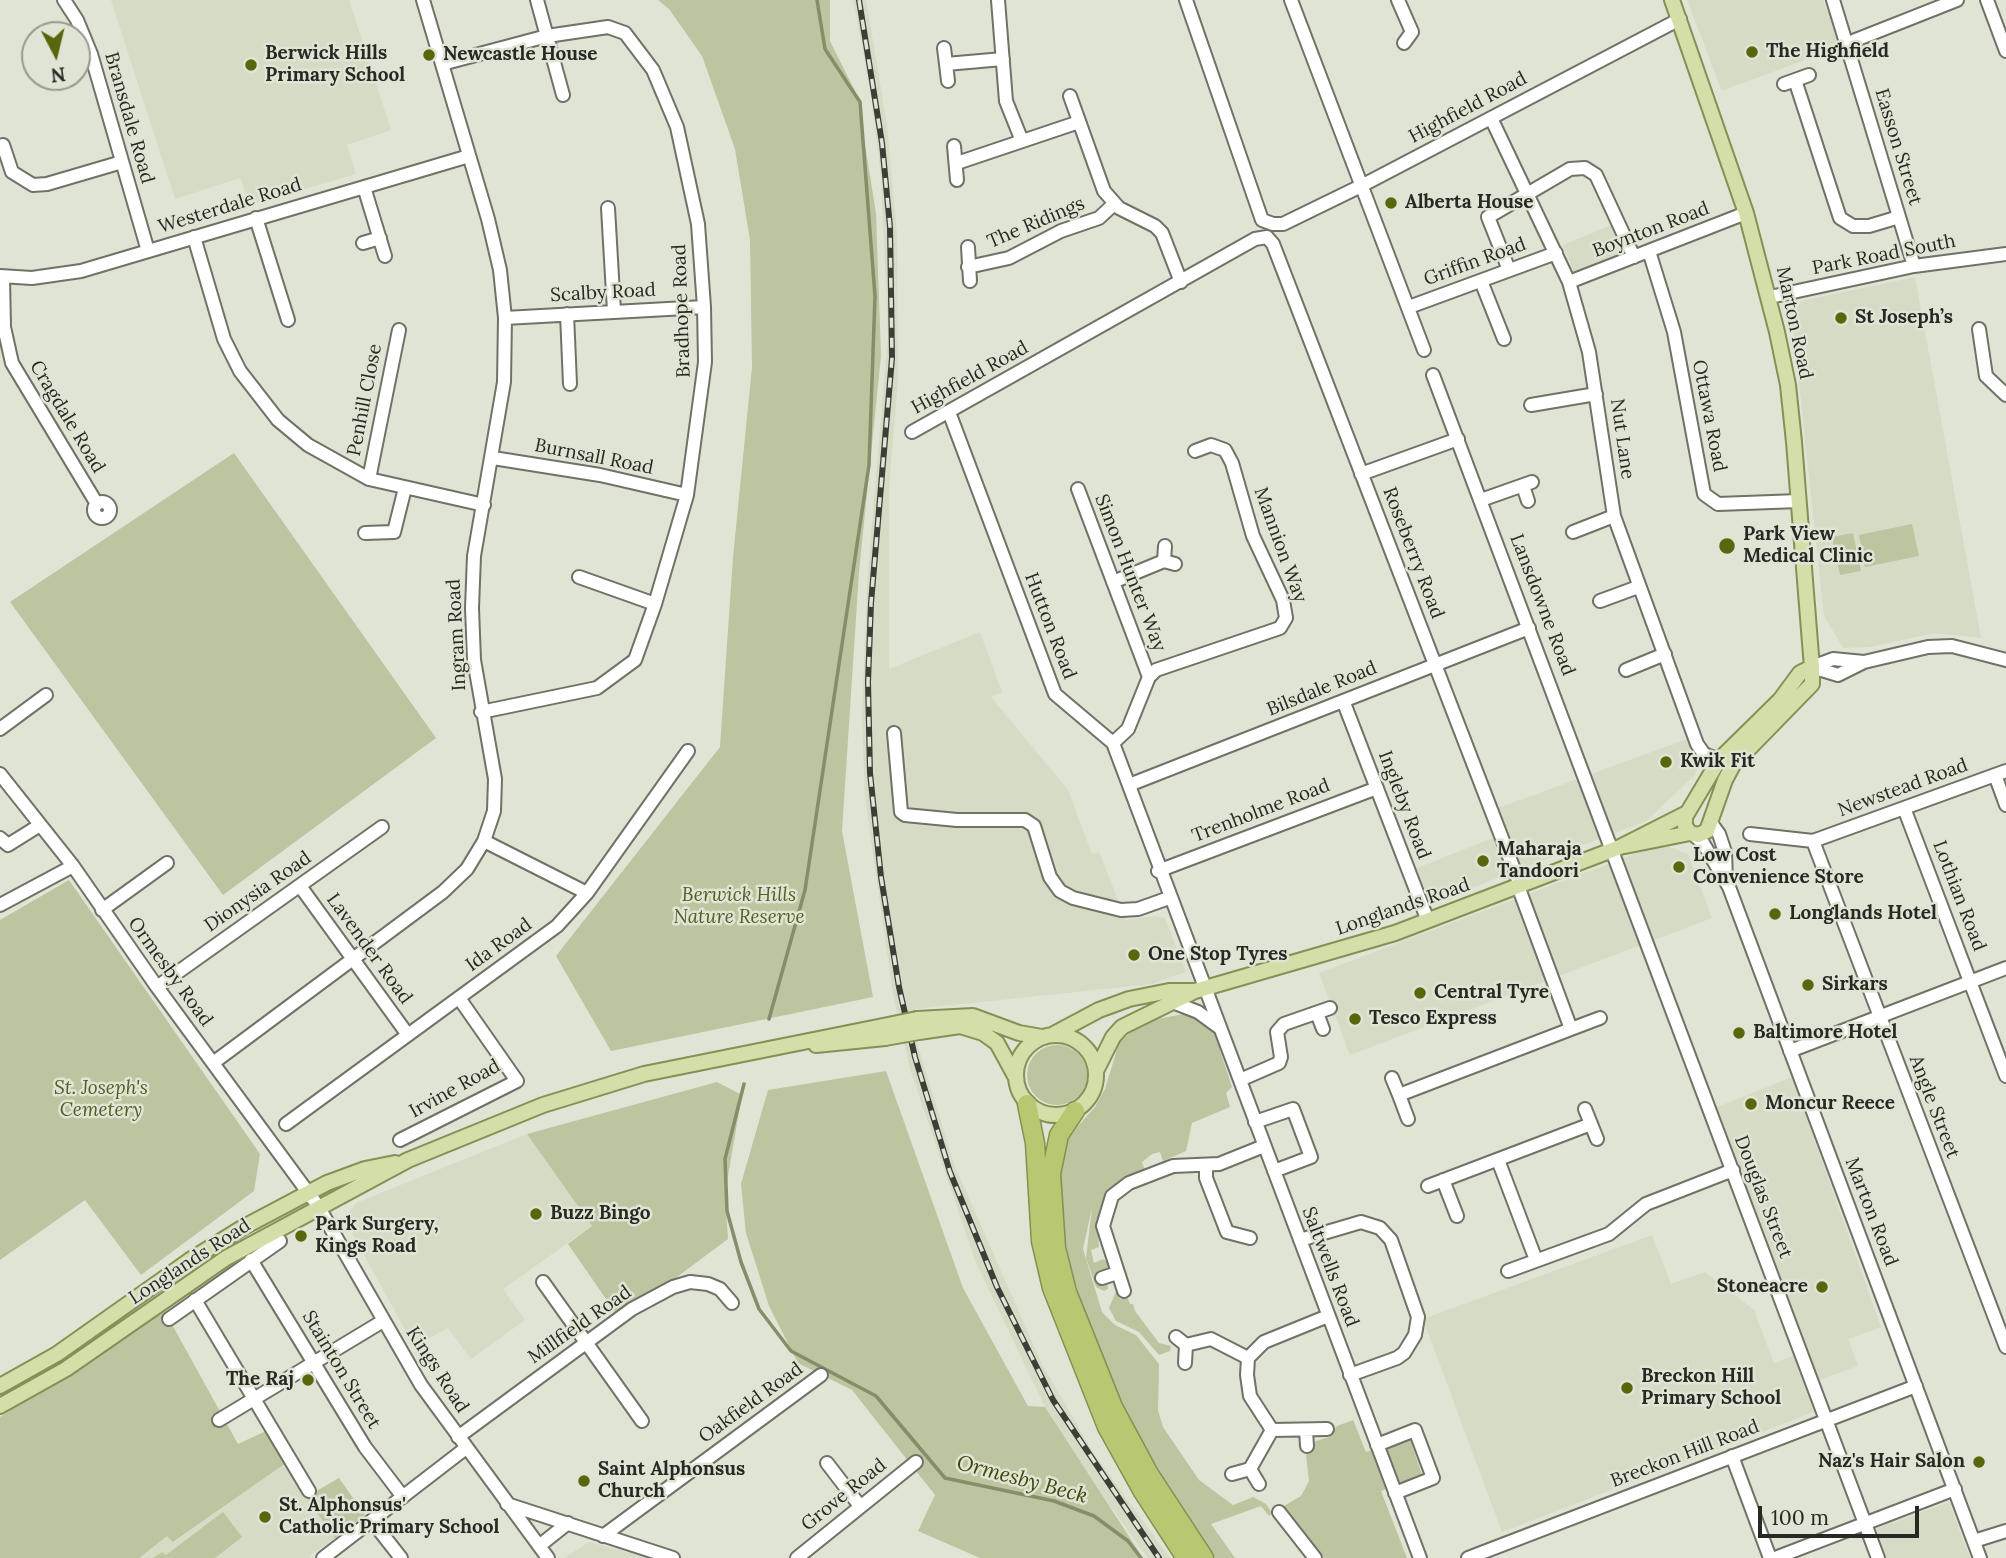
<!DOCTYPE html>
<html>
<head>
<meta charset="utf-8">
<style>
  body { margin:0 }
  #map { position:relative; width:2006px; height:1558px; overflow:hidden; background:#e0e4d5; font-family:Lora,serif }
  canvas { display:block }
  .north { position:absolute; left:21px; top:21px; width:70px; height:70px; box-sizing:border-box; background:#e0e4d5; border:2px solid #96998e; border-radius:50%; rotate:173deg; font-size:19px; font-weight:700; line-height:28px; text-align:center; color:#272923 }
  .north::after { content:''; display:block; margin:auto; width:24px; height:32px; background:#59660c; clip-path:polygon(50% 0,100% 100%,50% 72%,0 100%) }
  .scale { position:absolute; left:1758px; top:1506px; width:161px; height:32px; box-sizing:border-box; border:4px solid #272923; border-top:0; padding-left:9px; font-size:21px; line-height:24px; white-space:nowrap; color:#272923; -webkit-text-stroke:5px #e0e4d5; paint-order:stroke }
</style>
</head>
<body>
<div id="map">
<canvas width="2006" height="1558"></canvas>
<div class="north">N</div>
<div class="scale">100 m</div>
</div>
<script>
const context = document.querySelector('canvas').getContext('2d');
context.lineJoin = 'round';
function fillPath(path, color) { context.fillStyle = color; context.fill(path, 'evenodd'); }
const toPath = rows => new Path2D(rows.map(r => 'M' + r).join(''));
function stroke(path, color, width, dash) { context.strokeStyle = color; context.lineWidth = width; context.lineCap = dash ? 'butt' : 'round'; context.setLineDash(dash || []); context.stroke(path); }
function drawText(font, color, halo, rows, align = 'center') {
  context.font = font + ' Lora,serif'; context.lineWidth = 5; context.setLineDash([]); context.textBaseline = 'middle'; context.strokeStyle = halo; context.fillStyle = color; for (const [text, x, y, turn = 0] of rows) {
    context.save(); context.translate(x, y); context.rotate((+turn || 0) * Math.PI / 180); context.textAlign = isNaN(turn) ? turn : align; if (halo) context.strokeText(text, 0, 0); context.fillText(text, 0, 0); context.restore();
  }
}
fillPath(toPath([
  [111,0,349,0,391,130,347,145,356,174,250,205,240,178,175,199],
  [853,0,866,0,887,125,897,235,898,379,889,488,889,669,980,632,1002,692,991,697,1068,790,1092,854,1099,852,1126,920,1156,916,1165,918,1186,972,1152,984,915,1009,918,1046,954,1164,1041,1362,1092,1451,1170,1558,1148,1558,1105,1499,1045,1407,976,1263,910,1069,893,995,865,797,862,719,867,582,888,336,881,178,871,91],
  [1687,0,1823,0,1842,46,1722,91],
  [1614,224,1629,254,1575,274,1563,245],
  [1915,277,1981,638,1934,633,1870,647,1843,648,1824,616,1792,317,1801,301],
  [1687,739,1697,768,1695,775,1646,821,1430,904,1417,868,1498,836,1490,811],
  [1661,844,1688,854,1712,918,1350,1055,1319,973],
  [1792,1077,1881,1327,1848,1339,1858,1366,1819,1380,1717,1107],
  [527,1134,592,1226,503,1289,525,1320,471,1359,448,1328,414,1346,352,1233,348,1213,356,1203],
  [1652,1235,1671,1284,1705,1272,1754,1310,1774,1363,1793,1356,1814,1412,1502,1532,1423,1319],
  [286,1463,335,1538,310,1555,311,1558,69,1558,137,1497,174,1542],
  [1949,1502,1970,1558,1886,1558,1876,1529],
  [589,1542,648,1558,564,1558]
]), '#d5dbc5');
fillPath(toPath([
  [658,0,830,0,830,41,857,95,876,213,881,356,859,572,842,831,873,997,611,1051,556,956,720,747,733,557,752,367,750,240,735,149,702,56,669,9],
  [234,453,436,738,223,895,10,602],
  [1912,524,1919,556,1865,567,1859,535],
  [1853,533,1861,571,1840,575,1832,537],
  [69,880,260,1154,254,1191,141,1275,85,1200,0,1260,0,920],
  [1189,1013,1203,1019,1215,1035,1232,1087,1226,1093,1230,1107,1192,1123,1186,1151,1163,1161,1160,1152,1152,1154,1142,1162,1146,1173,1115,1186,1097,1221,1099,1247,1091,1250,1094,1263,1103,1259,1109,1263,1106,1273,1108,1289,1104,1291,1096,1287,1086,1258,1092,1208,1083,1249,1102,1312,1115,1325,1136,1335,1159,1364,1158,1410,1163,1427,1199,1480,1233,1505,1253,1497,1266,1504,1272,1513,1269,1516,1261,1506,1211,1524,1235,1558,1215,1558,1142,1447,1097,1345,1066,1257,1060,1214,1058,1175,1061,1156,1068,1137,1095,1107,1105,1089,1119,1043,1141,1022],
  '1027 1075a30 30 0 1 1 60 0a30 30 0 1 1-60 0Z',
  [886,1071,963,1288,1028,1406,1045,1407,1143,1558,980,1558,918,1531,935,1495,852,1390,798,1363,769,1306,746,1233,741,1184,768,1090],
  [717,1082,742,1095,725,1193,728,1239,646,1300,615,1312,568,1244,592,1226,527,1134],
  [1117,1289,1120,1299,1127,1296,1130,1304,1133,1304,1135,1311,1159,1343,1171,1346,1170,1351,1159,1355,1139,1332,1116,1321,1109,1308],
  [164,1310,238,1444,266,1431,286,1463,173,1542,167,1536,139,1558,0,1558,0,1417],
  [1353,1420,1366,1452,1409,1436,1422,1475,1381,1491,1407,1558,1324,1558,1282,1507,1301,1496,1309,1481,1306,1455,1316,1441,1329,1437,1337,1426],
  [339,1478,365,1515,335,1538,306,1497],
  [223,1512,242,1537,215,1558,153,1558,162,1552,166,1555]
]), '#bcc5a0');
stroke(toPath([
  [769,1019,805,890,869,465,875,296,860,102,825,49,817,0],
  [744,1084,725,1159,727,1211,741,1262,759,1309,791,1351,876,1396,945,1478,1054,1501,1094,1516,1128,1541,1141,1558]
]), '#858e68', 3.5);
const minor = toPath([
  [64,0,77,20,91,54,148,251],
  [537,0,563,95],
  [998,0,1006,101,1022,141],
  [1186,0,1262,220,1273,224,1283,224,1363,185,1680,19],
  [1291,0,1424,350],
  [1398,0,1412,32,1404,43],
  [1833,0,1914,266],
  [1987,0,2006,51],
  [1848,43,1957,0],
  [944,48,946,64],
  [442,64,547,36,608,27,625,33,653,70,677,127,698,224,704,307,705,362,687,495,655,604,635,660,597,688,481,712],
  [1795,80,1840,218,1853,226,1869,226,1899,217],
  [948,81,946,64,1003,59],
  [1784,84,1809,75],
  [1070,96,1104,191,1119,208,1155,226,1162,233,1181,282],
  [1491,118,1569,282,1589,352,1614,516,1697,744,1704,754,1719,760],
  [3,145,12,172,33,185,47,184,122,162],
  [954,146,957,180],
  [957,163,1079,122],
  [364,187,385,256],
  [608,208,614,311],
  [256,218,288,320],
  [194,237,224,339,240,371,278,420,308,445,369,479,484,505],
  [363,243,380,238],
  [968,247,970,281],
  [1649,251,1674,332,1704,494,1718,504,1799,501],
  [968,267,1009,258,1061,231,1099,218,1114,204],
  [1509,270,1488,217,1570,169,1585,168,1596,175,1634,257],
  [0,276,32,278,81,271,469,156],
  [3,277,4,327,12,363,97,504],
  [1481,281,1504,339],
  [1569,282,1746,213],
  [1770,297,1914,266,2006,254],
  [1409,307,1556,253],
  [567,314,570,384],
  [505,318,704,307],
  [1979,329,1986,376,2006,395],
  [1433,375,1878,1558],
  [1531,405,1596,394],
  [949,412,1055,694,1113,743,1420,1558],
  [912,432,1255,239,1267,237,1273,244,1520,885],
  [493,458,600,475,687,495],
  [1361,474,1458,439],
  [369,479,399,330],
  [1523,486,1528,501],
  [1078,489,1149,677,1128,729,1113,743],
  [1481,500,1532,482],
  '94 510a8 8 0 1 1 16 0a8 8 0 1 1-16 0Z',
  [1573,532,1614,516],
  [365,533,394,532,405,488],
  [1165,546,1164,561,1175,564],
  [579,577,655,604],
  [1113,582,1164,561],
  [1600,601,1638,587],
  [1812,667,1838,675,1864,662,1928,647,1952,646,2006,660],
  [1812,667,1833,659,1864,662],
  [1626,670,1665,654],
  [1149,677,1156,670,1280,628,1286,618,1283,600,1253,536,1232,463,1225,450,1211,445,1195,451],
  [1344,703,1428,921],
  [0,729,46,695],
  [894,733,901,812,905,815,957,820,1025,820,1034,826,1050,877,1060,891,1073,898,1121,910,1138,909,1169,898],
  [0,774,73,866,157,987,318,1206,421,1385,548,1558],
  [1995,775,2006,805],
  [1129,785,1529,628],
  [1904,808,2006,1076],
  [1711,823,1719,834,1725,852,1726,880],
  [1750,834,1813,841,2006,771],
  [1694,835,1703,843,1729,887,1980,1558],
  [0,838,8,845,40,825],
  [484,841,587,893],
  [1813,841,2006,1347],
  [1158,871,1377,788],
  [300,886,408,1035],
  [0,905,73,866],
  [102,910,167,863],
  [157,987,382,827],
  [1175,1003,1198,1012,1220,1028],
  [1317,1013,1323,1029],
  [1571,1029,1600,1018],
  [1790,1051,2006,968],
  [213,1063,443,892,467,869,484,841,494,811,495,779,474,660,472,608,474,556,504,382,505,318,500,270,488,219,423,0],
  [1392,1078,1399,1095],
  [1240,1080,1279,1063,1281,1057,1277,1032,1284,1024,1330,1008],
  [1408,1119,1399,1095,1571,1029,1518,886],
  [1255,1122,1293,1109,1311,1157,1274,1171],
  [286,1124,557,926,587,893,688,751],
  [1591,1124,1597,1139],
  [400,1140,517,1081,459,998],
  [1498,1160,1536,1260],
  [1206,1166,1206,1178,1227,1232,1250,1238],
  [1443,1180,1457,1216],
  [1428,1186,1591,1124,1585,1109],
  [1300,1240,1361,1222,1380,1228,1391,1240,1418,1317,1415,1335,1404,1353,1397,1358,1350,1375],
  [251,1260,365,1447,403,1497],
  [1508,1271,1609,1234,1646,1204,1733,1170],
  [1102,1278,1117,1273],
  [543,1282,642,1421],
  [1124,1291,1103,1226,1112,1196,1129,1183,1173,1166,1219,1164,1264,1146],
  [195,1300,309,1491],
  [169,1319,280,1241],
  [1176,1337,1186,1345,1185,1363],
  [1186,1345,1211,1339,1248,1358],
  [219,1420,383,1321],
  [1327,1429,1272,1430,1250,1396,1247,1375,1248,1358,1264,1342,1328,1316],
  [1306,1430,1307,1446],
  [458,1437,632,1309,673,1287,690,1282,708,1284,720,1289,732,1303],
  [1377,1445,1415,1430,1433,1478,1395,1493],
  [1732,1456,1770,1558],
  [827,1463,860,1506],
  [1232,1474,1250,1469],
  [1259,1484,1250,1469,1272,1430],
  [507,1504,673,1558],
  [1279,1512,1315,1558],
  [372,1521,401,1558],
  [603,1536,821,1375],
  [1974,1541,2006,1531],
  [539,1546,568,1523],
  [323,1558,466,1448],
  [797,1558,916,1462],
  [1468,1558,1916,1386],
  [1775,1558,1955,1489]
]);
const major = toPath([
  [1672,0,1746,213,1777,332,1788,385,1794,442,1810,643,1812,667,1812,684,1733,765,1725,780,1707,831,1698,835,1690,833,1685,826,1685,817,1719,760,1780,700,1800,673,1812,667],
  [1625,846,1690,833],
  [917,1019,973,1016,1019,1033,1042,1037],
  [919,1032,960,1026,983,1033,997,1043,1015,1076],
  '1016 1075a40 40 0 1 1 80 0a40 40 0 1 1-80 0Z',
  [1052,1035,1099,1010,1129,999,1169,991,1195,991,1395,933,1620,847,1687,813],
  [816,1045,885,1038],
  [1096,1071,1113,1037,1122,1027,1193,992],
  [0,1386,57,1354,190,1260,242,1228,327,1183,365,1169,395,1163],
  [0,1406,66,1369,226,1258,408,1160,543,1105,644,1074,883,1026]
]);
const highway = toPath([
  [1027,1104,1035,1143,1041,1241,1052,1288,1107,1427,1142,1490,1186,1558],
  [1075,1111,1059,1135,1051,1174,1056,1248,1067,1292,1113,1407,1149,1474,1204,1558]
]);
stroke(minor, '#6f7266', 16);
stroke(major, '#849055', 18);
stroke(highway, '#849055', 21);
stroke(minor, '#fff', 12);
stroke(major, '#d3dea9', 14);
stroke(highway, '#b6c870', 18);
const rail = toPath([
  [859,0,882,143,890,227,892,358,871,603,868,682,870,773,881,877,899,987,915,1057,950,1172,997,1287,1053,1400,1159,1558]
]);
stroke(rail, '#3c3f38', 6);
stroke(rail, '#e0e4d5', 3.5, [10]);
const majorBridge = toPath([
  [883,1026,917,1019],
  [885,1038,919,1032]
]);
stroke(majorBridge, '#849055', 18, []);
stroke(majorBridge, '#d3dea9', 14);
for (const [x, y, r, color] of [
  [1752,52,7,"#59660c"],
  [429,55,7,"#59660c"],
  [251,65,7,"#59660c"],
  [1391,203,7,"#59660c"],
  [1841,318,7,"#59660c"],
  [1727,546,9,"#59660c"],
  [1666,762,7,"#59660c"],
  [1483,861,7,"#59660c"],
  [1679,867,7,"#59660c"],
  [1775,914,7,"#59660c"],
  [1134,955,7,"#59660c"],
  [1808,985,7,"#59660c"],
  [1420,993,7,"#59660c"],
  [1355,1019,7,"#59660c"],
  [1739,1033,7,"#59660c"],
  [1751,1104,7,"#59660c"],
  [536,1214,7,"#59660c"],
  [301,1236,7,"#59660c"],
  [1822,1287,7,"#59660c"],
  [308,1380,7,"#59660c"],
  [1627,1388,7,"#59660c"],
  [1979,1462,7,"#59660c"],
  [584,1481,7,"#59660c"],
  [265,1517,7,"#59660c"]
]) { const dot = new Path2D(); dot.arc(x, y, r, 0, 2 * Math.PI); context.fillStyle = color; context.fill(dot); stroke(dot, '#e0e4d5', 2.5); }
drawText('bold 19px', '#272923', '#e0e4d5', [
  ["The Highfield",1766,52],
  ["Berwick Hills",265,54],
  ["Primary School",265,76],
  ["Newcastle House",443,55],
  ["Alberta House",1405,203],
  ["St Joseph’s",1855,318],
  ["Park View",1743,535],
  ["Medical Clinic",1743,557],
  ["Kwik Fit",1680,762],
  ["Maharaja",1497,850],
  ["Tandoori",1497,872],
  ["Low Cost",1693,856],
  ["Convenience Store",1693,878],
  ["Longlands Hotel",1789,914],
  ["One Stop Tyres",1148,955],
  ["Sirkars",1822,985],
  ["Central Tyre",1434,993],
  ["Tesco Express",1369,1019],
  ["Baltimore Hotel",1753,1033],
  ["Moncur Reece",1765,1104],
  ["Buzz Bingo",550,1214],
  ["Park Surgery,",315,1225],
  ["Kings Road",315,1247],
  ["Stoneacre",1808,1287,"right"],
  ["Breckon Hill",1641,1377],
  ["Primary School",1641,1399],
  ["The Raj",294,1380,"right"],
  ["Naz's Hair Salon",1965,1462,"right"],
  ["Saint Alphonsus",598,1470],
  ["Church",598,1492],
  ["St. Alphonsus'",279,1506],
  ["Catholic Primary School",279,1528]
], 'left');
drawText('19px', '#272923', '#e0e4d5', [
  ["Highfield Road",1468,108,-28],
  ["Bransdale Road",129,118,74],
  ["Easson Street",1898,147,73],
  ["Westerdale Road",230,206,-17],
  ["The Ridings",1036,223,-23],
  ["Boynton Road",1651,230,-21],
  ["Park Road South",1884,255,-11],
  ["Griffin Road",1475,262,-20],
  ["Scalby Road",603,293,-3],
  ["Bradhope Road",682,311,-92],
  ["Marton Road",1794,323,78],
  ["Highfield Road",970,378,-29],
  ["Penhill Close",365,400,-79],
  ["Ottawa Road",1709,416,79],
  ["Cragdale Road",67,417,59],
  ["Nut Lane",1622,439,82],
  ["Burnsall Road",594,457,11],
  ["Mannion Way",1280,545,70],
  ["Roseberry Road",1413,553,69],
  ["Simon Hunter Way",1130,573,69],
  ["Lansdowne Road",1542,605,69],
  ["Hutton Road",1050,626,69],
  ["Ingram Road",457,635,-93],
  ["Bilsdale Road",1322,689,-22],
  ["Newstead Road",1903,788,-20],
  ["Ingleby Road",1404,805,69],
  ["Trenholme Road",1261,811,-21],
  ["Dionysia Road",258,892,-35],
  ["Lothian Road",1959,896,69],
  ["Longlands Road",1403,907,-19],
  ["Ida Road",499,945,-36],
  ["Lavender Road",369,949,54],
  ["Ormesby Road",170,972,54],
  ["Irvine Road",455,1089,-29],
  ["Angle Street",1934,1107,69],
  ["Douglas Street",1763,1197,69],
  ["Marton Road",1871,1212,69],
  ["Longlands Road",190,1262,-33],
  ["Saltwells Road",1330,1267,69],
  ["Millfield Road",580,1325,-35],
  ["Stainton Street",341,1370,59],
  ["Kings Road",437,1370,57],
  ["Oakfield Road",751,1403,-36],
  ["Breckon Hill Road",1685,1454,-21],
  ["Grove Road",844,1495,-39]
]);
drawText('italic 19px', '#535e21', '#e0e4d5', [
  ["Berwick Hills",739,896],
  ["Nature Reserve",739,918],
  ["St. Joseph's",101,1089],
  ["Cemetery",101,1111]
]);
drawText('italic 21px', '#3f4806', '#e0e4d5', [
  ["Ormesby Beck",1022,1480,15]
]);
</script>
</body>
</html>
